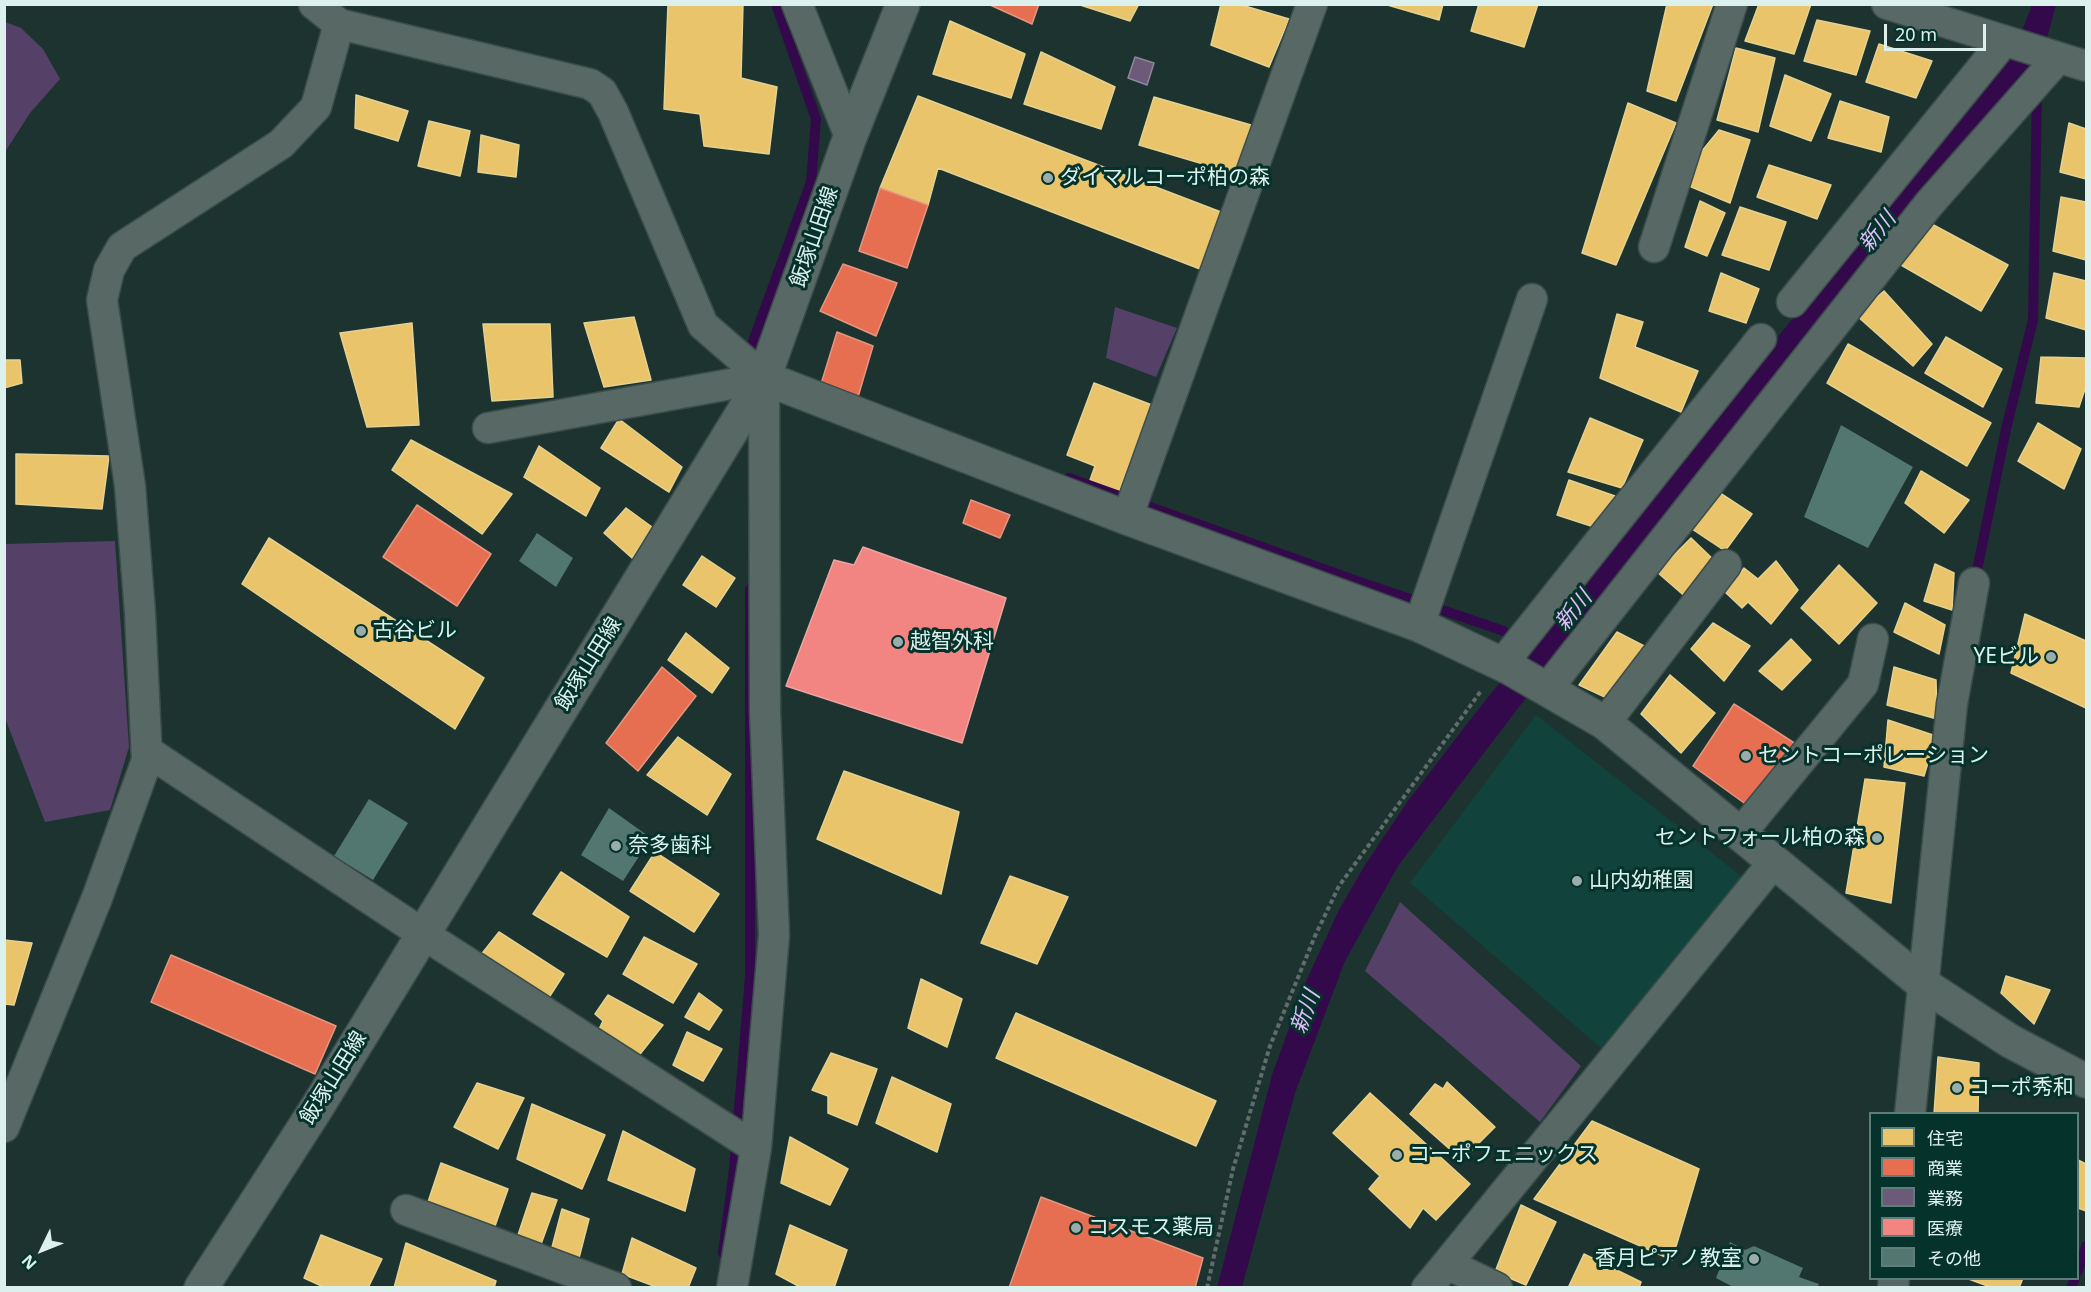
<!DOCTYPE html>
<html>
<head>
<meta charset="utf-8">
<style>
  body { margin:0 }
  #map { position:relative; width:2091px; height:1292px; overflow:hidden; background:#1c3330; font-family:"Noto Sans","Noto Sans JP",sans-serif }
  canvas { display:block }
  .frame { position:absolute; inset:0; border:6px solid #dcf1ed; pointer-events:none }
  .legend { position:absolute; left:1869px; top:1112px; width:210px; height:168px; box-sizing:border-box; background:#06322c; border:2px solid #5c7e79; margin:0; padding:8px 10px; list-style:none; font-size:18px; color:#dcf1ed }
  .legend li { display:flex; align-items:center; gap:12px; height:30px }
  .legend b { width:30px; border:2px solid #5c7e79 }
  .north { position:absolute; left:12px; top:1220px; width:60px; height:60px; -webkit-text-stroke:4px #06322c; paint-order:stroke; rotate:227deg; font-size:16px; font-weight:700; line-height:24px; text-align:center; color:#dcf1ed }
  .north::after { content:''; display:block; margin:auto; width:21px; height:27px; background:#dcf1ed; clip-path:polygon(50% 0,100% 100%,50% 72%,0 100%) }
  .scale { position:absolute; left:1884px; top:24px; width:102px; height:27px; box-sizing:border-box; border:3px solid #dcf1ed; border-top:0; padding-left:8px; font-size:18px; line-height:21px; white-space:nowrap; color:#dcf1ed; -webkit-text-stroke:4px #06322c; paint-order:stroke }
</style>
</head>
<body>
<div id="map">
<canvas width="2091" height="1292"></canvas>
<div class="frame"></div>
<ul class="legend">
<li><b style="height:16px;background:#e9c46a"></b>住宅</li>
<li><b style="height:16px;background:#e76f51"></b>商業</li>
<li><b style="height:16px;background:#6d597a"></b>業務</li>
<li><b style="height:16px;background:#f28482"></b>医療</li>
<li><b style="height:16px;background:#527771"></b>その他</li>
</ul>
<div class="north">N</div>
<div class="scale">20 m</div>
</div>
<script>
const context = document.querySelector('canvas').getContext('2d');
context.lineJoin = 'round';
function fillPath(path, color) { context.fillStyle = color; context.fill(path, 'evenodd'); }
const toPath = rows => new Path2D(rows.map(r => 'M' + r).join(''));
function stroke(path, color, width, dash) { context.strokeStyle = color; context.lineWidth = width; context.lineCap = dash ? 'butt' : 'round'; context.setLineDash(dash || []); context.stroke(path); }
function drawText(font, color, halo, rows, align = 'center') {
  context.font = font + ' "Noto Sans","Noto Sans JP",sans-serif'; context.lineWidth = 6; context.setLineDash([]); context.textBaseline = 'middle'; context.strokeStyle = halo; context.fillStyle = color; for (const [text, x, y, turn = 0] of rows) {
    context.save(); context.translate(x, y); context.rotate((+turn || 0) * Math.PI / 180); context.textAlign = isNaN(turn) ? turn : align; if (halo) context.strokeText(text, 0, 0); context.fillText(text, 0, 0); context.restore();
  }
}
fillPath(toPath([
  [1536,715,1745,879,1601,1048,1410,883]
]), '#11433c');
fillPath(toPath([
  [5,22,21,28,43,49,60,79,30,113,5,152],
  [1115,307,1177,328,1156,377,1106,358],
  [115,541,129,747,110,810,45,822,5,718,5,544],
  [1400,902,1581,1066,1540,1122,1365,971]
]), '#554068');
fillPath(toPath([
  [2032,5,2056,5,2045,45,2034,67,1525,699,1398,866,1345,961,1295,1093,1242,1287,1217,1288,1272,1075,1307,979,1339,910,1365,865,1408,801,1477,711,2020,36]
]), '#34094b');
const homes = toPath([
  [668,4,743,4,741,78,777,87,769,154,704,146,700,114,664,109,668,4],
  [1077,4,1139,4,1130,21,1077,4],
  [1221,4,1238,4,1289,19,1269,67,1211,45,1221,4],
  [1384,4,1443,4,1439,20,1384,4],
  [1479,4,1538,4,1524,47,1471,31,1479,4],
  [1667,4,1713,4,1676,101,1647,91,1667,4],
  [1759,4,1811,4,1794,54,1745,41,1759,4],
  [1817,20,1870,31,1856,75,1804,61,1817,20],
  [950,21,1025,54,1011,98,933,74,950,21],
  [1879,44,1932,61,1916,98,1866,82,1879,44],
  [1736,48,1775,58,1758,132,1717,120,1736,48],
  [1041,52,1115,87,1101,129,1024,104,1041,52],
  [1785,75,1831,94,1811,141,1770,126,1785,75],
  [356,95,408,111,398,141,355,128,356,95],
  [918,96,1221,212,1200,269,938,168,928,205,880,188,918,96],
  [1154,97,1251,125,1237,174,1139,145,1154,97],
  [1840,101,1889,117,1881,152,1828,138,1840,101],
  [1628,103,1676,123,1616,265,1582,253,1628,103],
  [429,121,470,131,460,176,418,166,429,121],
  [2069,123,2086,129,2086,179,2060,172,2069,123],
  [1719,130,1750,140,1730,203,1689,186,1689,167,1719,130],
  [481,135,519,145,516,177,478,172,481,135],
  [1769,165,1831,185,1817,219,1757,197,1769,165],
  [2061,197,2086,202,2086,260,2053,251,2061,197],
  [1700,201,1725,213,1707,256,1685,247,1700,201],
  [1740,207,1786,222,1769,270,1722,255,1740,207],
  [1928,222,2008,265,1981,311,1901,265,1928,222],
  [1721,273,1759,289,1746,323,1709,311,1721,273],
  [2054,273,2086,281,2086,330,2046,318,2054,273],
  [1884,291,1932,344,1913,366,1856,315,1884,291],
  [1617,314,1643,322,1635,347,1698,371,1681,412,1600,378,1617,314],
  [634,317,651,380,604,387,584,323,634,317],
  [412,323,419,425,367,427,340,333,412,323],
  [483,324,550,324,553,397,492,401,483,324],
  [1946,337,2002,369,1983,407,1925,373,1946,337],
  [1848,344,1991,423,1967,466,1827,383,1848,344],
  [2041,357,2086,358,2086,386,2079,407,2036,403,2041,357],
  [4,360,20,360,22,383,4,388,4,360],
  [1094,383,1152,405,1119,491,1090,480,1095,466,1067,455,1094,383],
  [1590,418,1643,440,1622,488,1568,472,1590,418],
  [619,419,682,467,669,492,601,448,619,419],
  [2038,423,2081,449,2064,489,2018,461,2038,423],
  [411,440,512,494,482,534,392,470,411,440],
  [539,446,600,488,586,516,524,477,539,446],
  [16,454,109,456,102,509,16,504,16,454],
  [1921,471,1969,500,1944,533,1905,503,1921,471],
  [1569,480,1615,496,1594,527,1557,515,1569,480],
  [1720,493,1752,514,1725,551,1692,529,1720,493],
  [626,508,652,527,632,558,604,533,626,508],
  [269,538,484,678,455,729,242,584,269,538],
  [1691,538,1717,563,1688,599,1657,572,1691,538],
  [702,556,735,578,716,607,683,585,702,556],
  [1776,561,1798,590,1771,624,1748,602,1742,608,1725,592,1744,568,1758,579,1776,561],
  [1935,564,1954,573,1952,610,1924,601,1935,564],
  [1839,565,1877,603,1839,644,1801,608,1839,565],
  [1905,603,1945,625,1939,654,1894,632,1905,603],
  [2025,614,2086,641,2086,708,2011,673,2025,614],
  [1713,623,1750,646,1724,681,1691,649,1713,623],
  [1617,632,1650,649,1609,699,1579,685,1617,632],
  [686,633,729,668,712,693,668,660,686,633],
  [1791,639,1811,660,1782,690,1759,671,1791,639],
  [1894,667,1936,680,1937,719,1887,705,1894,667],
  [1670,675,1715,713,1681,753,1641,714,1670,675],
  [1888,720,1936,736,1924,776,1884,767,1888,720],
  [678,737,731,774,707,815,647,775,678,737],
  [844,771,959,812,941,894,817,839,844,771],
  [1865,779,1905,783,1891,903,1846,893,1865,779],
  [655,852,719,894,694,932,630,891,655,852],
  [561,872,629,917,607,957,533,914,561,872],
  [1010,876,1068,897,1037,964,981,943,1010,876],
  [499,932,564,974,548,999,480,956,499,932],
  [644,937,697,964,673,1003,623,974,644,937],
  [4,940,32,943,14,1005,4,1004,4,940],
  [2006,976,2050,990,2034,1024,2001,993,2006,976],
  [921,979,962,999,947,1047,908,1028,921,979],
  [699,993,722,1010,709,1030,685,1017,699,993],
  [608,995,663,1025,637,1058,597,1033,603,1021,595,1014,608,995],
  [1016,1013,1216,1101,1196,1146,996,1058,1016,1013],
  [687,1032,722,1049,703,1081,673,1065,687,1032],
  [831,1053,877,1069,857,1125,828,1113,828,1096,812,1090,831,1053],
  [1938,1057,1979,1063,1978,1114,1934,1114,1938,1057],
  [892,1077,951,1104,937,1152,876,1123,892,1077],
  [1447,1082,1495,1127,1462,1160,1410,1114,1435,1084,1443,1089,1447,1082],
  [477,1083,524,1098,498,1149,454,1127,477,1083],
  [1370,1093,1470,1184,1436,1220,1423,1208,1410,1228,1369,1189,1380,1176,1333,1133,1370,1093],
  [532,1104,605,1135,582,1189,517,1159,532,1104],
  [1592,1121,1699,1169,1672,1260,1534,1199,1592,1121],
  [623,1131,695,1169,685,1211,608,1180,623,1131],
  [790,1137,848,1169,830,1205,781,1183,790,1137],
  [2078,1160,2086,1164,2086,1211,2078,1208,2078,1160],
  [441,1163,508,1189,495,1226,428,1202,441,1163],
  [532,1193,557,1200,540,1247,517,1238,532,1193],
  [1521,1205,1556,1222,1526,1285,1495,1272,1521,1205],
  [562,1209,589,1219,579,1258,551,1251,562,1209],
  [790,1225,847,1250,834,1288,802,1288,776,1274,790,1225],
  [321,1235,382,1259,368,1288,326,1288,304,1278,321,1235],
  [632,1238,696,1268,688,1288,659,1288,622,1274,632,1238],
  [406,1243,496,1281,494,1288,394,1288,406,1243],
  [1584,1254,1641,1282,1639,1288,1568,1288,1584,1254],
  [1966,1278,2023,1278,2019,1288,1993,1288,1966,1278]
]);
fillPath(homes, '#e9c46a');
stroke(homes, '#e5d291', 1.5);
const shops = toPath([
  [988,4,1039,4,1032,24,988,4],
  [880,188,928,205,907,268,859,251,880,188],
  [843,264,897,283,876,336,820,311,843,264],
  [837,332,873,346,858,397,821,384,837,332],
  [971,500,1010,515,1000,538,963,523,971,500],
  [417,505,491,554,457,606,383,557,417,505],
  [662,667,696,696,638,771,606,743,662,667],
  [1734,704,1799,746,1751,808,1693,766,1734,704],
  [171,955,336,1026,315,1074,151,1002,171,955],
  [1041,1197,1203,1258,1195,1288,1009,1288,1041,1197]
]);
fillPath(shops, '#e76f51');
stroke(shops, '#e49680', 1.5);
const offices = toPath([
  [1135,57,1154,63,1147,85,1128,78,1135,57]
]);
fillPath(offices, '#6d597a');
stroke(offices, '#8e879c', 1.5);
const health = toPath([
  [863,547,1006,598,962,743,786,686,834,560,854,565,863,547]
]);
fillPath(health, '#f28482');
stroke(health, '#eba5a2', 1.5);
stroke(toPath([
  [751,347,811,182,816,119,776,4],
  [1069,478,1357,581,1504,631],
  [1975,580,2006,429,2033,320,2037,92],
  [723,1253,734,1169,750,977,750,589],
  [2078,1271,2086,1246],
  [2071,1288,2075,1278]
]), '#34094b', 10);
fillPath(toPath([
  [1841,425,1913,467,1868,548,1804,517],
  [537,533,573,558,556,587,519,561],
  [369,799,408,823,373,880,334,856],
  [609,808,651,838,623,881,581,855],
  [1730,1242,1745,1250,1754,1246,1803,1268,1799,1277,1819,1284,1817,1288,1735,1288,1716,1278]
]), '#527771');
const street = toPath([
  [314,4,339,24,590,84,602,92,613,112,703,325,764,378,765,711,774,935,756,1148,732,1288],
  [797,4,850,137],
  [1887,4,2086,66],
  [1654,247,1732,4],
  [1792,302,2004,41],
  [488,428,764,378],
  [1127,518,1312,4],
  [1419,625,1532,299],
  [1502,664,1761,339],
  [1547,689,1929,204,2058,58],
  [1605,723,1726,565],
  [147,751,423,934,756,1148],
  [1740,834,1863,684,1873,639],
  [1910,1114,1952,704,1974,583],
  [4,1127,97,898,147,760,140,613,130,486,102,300,109,270,122,247,281,144,316,107,339,24],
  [406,1210,616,1288],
  [1447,1264,1774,862],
  [1427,1288,1447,1264,1497,1288],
  [1893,1288,1894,1278]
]);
const secondary = toPath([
  [764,378,1127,518,1419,625,1508,667,1605,723,1923,984,2010,1041,2086,1081],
  [201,1288,316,1109,764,378,850,137,903,4]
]);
stroke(street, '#3b4d4b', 33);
stroke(secondary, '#3b4d4b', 36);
stroke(toPath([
  [1207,1288,1233,1169,1270,1046,1315,936,1339,886,1481,691]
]), '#5f6e6c', 4, [4.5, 3]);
stroke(street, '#586865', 30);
stroke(secondary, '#586865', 33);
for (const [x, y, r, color] of [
  [1048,178,6,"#99aeab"],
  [361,631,6,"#99aeab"],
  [898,642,6,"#99aeab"],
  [2051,657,6,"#99aeab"],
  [1746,756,6,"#99aeab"],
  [1877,838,6,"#99aeab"],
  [616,846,6,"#99aeab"],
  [1577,881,6,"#99aeab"],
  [1957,1088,6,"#99aeab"],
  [1397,1155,6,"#99aeab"],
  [1076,1228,6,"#99aeab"],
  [1754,1259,6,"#99aeab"]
]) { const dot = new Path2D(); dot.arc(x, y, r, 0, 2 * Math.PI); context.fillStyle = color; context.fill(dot); stroke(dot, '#06322c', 2); }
drawText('21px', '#dcf1ed', '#06322c', [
  ["ダイマルコーポ柏の森",1060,178],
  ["古谷ビル",373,631],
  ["越智外科",910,642],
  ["YEビル",2039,657,"right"],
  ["セントコーポレーション",1758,756],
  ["セントフォール柏の森",1865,838,"right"],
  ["奈多歯科",628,846],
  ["山内幼稚園",1589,881],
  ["コーポ秀和",1969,1088],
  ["コーポフェニックス",1409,1155],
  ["コスモス薬局",1088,1228],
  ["香月ピアノ教室",1742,1259,"right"]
], 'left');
drawText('21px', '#dcf1ed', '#06322c', [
  ["飯塚山田線",815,237,-71],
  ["飯塚山田線",589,664,-58],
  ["飯塚山田線",334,1078,-58]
]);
drawText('italic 22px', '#e1bdfa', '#06322c', [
  ["新川",1878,232,-51],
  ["新川",1574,611,-51],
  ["新川",1306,1012,-70]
]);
</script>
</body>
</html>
